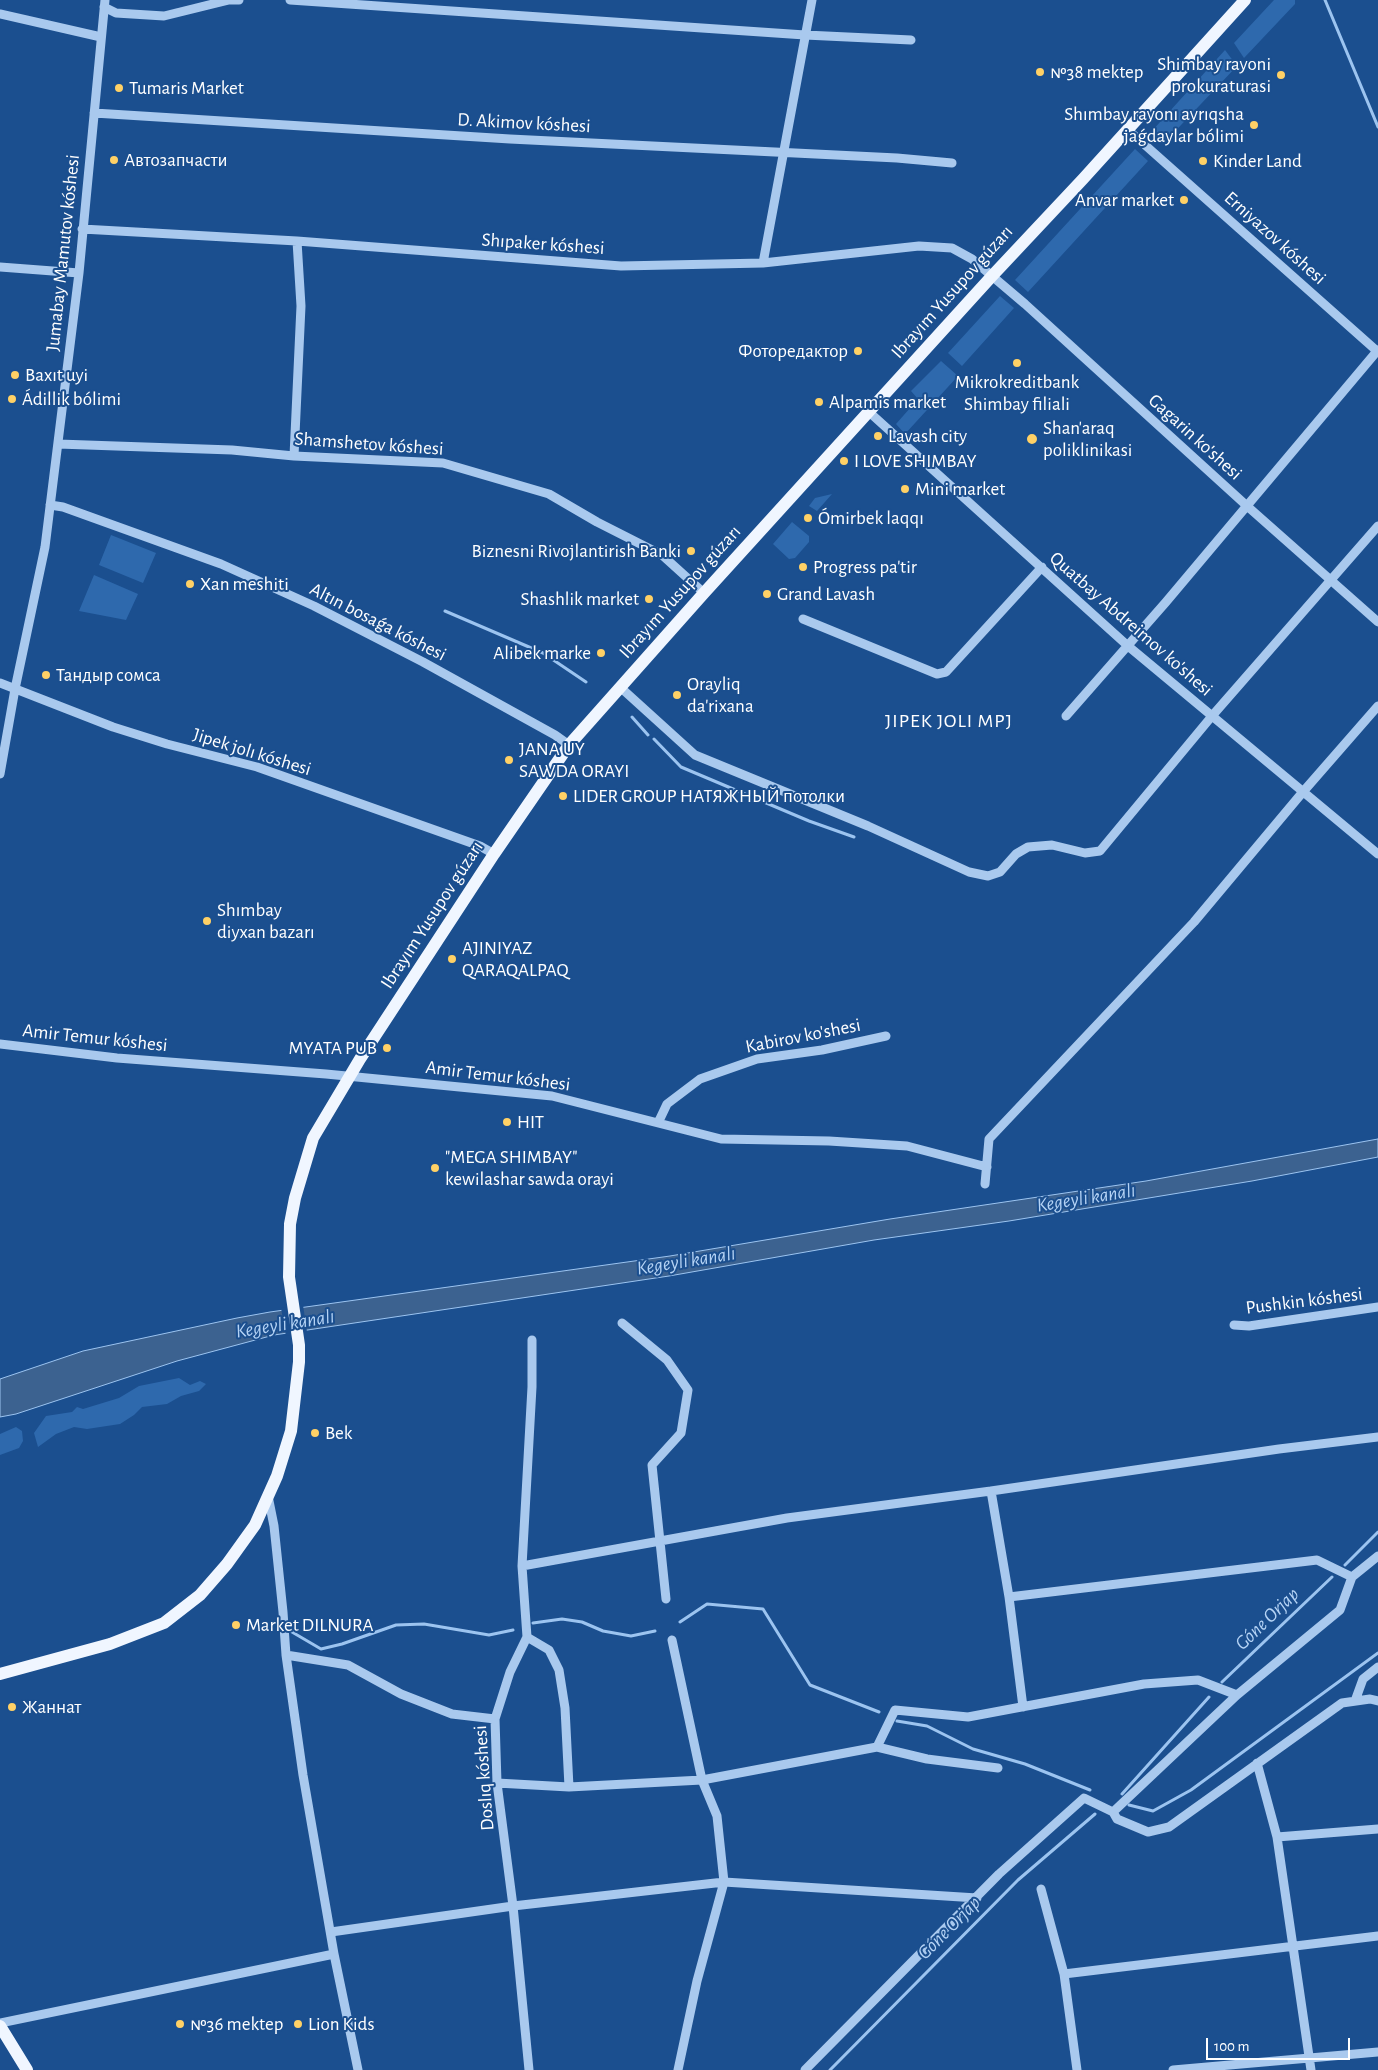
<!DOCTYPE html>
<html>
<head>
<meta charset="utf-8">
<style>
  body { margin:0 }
  #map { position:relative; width:1378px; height:2070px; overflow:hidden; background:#1b4f8f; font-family:"Alegreya Sans",sans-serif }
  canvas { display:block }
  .scale { position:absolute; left:1206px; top:2038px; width:144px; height:22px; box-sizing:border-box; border:2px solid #fff; border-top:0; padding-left:6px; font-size:15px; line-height:18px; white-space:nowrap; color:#fff; -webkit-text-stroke:4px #1b4f8f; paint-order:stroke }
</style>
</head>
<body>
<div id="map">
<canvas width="1378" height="2070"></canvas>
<div class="scale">100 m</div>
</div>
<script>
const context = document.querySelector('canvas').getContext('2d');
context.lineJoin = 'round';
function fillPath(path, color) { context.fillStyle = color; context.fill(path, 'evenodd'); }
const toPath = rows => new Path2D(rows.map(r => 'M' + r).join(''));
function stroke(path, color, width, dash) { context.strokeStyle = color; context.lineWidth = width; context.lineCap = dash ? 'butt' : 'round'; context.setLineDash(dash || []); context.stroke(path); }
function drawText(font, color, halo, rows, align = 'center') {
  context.font = font + ' "Alegreya Sans",sans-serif'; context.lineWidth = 4; context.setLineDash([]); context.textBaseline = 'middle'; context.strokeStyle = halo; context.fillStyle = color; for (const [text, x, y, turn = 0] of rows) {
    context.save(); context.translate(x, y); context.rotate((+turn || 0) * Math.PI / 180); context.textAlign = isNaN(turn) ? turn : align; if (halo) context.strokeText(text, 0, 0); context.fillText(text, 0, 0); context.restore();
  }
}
fillPath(toPath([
  [1274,0,1295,0,1295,4,1244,58,1234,43],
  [1225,50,1237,66,1163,144,1151,132],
  [1135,149,1148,161,1028,292,1015,280],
  [1000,296,1014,308,962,366,948,353],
  [941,361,958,376,905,434,896,424,918,399,911,391],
  [832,494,817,511,809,506,815,498],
  [792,522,809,536,809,542,795,558,789,559,773,544],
  [111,535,156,553,143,583,99,565],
  [94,575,138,594,126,620,79,611],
  [179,1378,190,1385,200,1381,206,1384,199,1391,181,1396,167,1404,142,1407,134,1415,120,1424,87,1429,74,1427,56,1434,38,1447,34,1433,46,1416,72,1412,77,1407,83,1409,119,1398,139,1386],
  [16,1427,22,1431,23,1441,19,1448,0,1455,0,1434]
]), '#2e69ad');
const water = toPath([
  [1378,1139,1378,1157,1252,1181,1009,1221,874,1240,669,1276,274,1335,177,1361,16,1414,0,1417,0,1379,83,1351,237,1318,270,1312,670,1256,890,1219,1146,1181,1378,1139]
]);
fillPath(water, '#3c6290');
stroke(water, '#9cc4f0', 1);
fillPath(toPath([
  [303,1305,307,1332,286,1336,281,1308]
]), '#1b4f8f');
stroke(toPath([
  [1325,0,1378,127],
  [445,611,543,653,586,682],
  [632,717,648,735],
  [654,739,681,767,809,821,854,837],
  [1345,1565,1378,1532],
  [680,1622,707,1604,763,1609,810,1685,879,1712],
  [533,1623,562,1619,582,1622,603,1631,631,1636,655,1631],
  [292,1632,321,1649,342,1644,396,1625,424,1624,489,1635,513,1630],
  [1222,1682,1332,1577],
  [897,1721,927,1726,973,1749,1025,1764,1090,1790],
  [1122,1794,1209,1697],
  [1129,1805,1153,1811,1191,1790,1378,1653],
  [830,2070,1018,1880,1095,1814]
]), '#9cc4f0', 3);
stroke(toPath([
  [290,0,805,35,911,40],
  [104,7,116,13,164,16,229,0,239,0],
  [0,14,101,37],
  [94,113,510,139,897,158,952,163],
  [1127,129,1378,352],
  [82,229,297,241,621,266,763,263,919,246,952,248,972,259,1025,304,1247,506,1378,622],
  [763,263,812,0],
  [0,267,79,273],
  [869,412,1128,646,1378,854],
  [58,444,232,450,294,456,443,463,549,494,597,522,662,555,704,593],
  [294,456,301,306,297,241],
  [50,505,63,507,221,564,314,606,423,662,555,735,569,745],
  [803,619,937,674,946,672,1042,567],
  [0,683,113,727,167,744,257,767,480,846,494,854],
  [620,687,695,755,868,826,969,872,988,876,1000,872,1016,854,1028,847,1052,845,1085,853,1100,851,1212,716,1378,526],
  [1066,716,1166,602,1378,350],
  [0,774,15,689,45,547,79,273,105,0],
  [0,1044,117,1058,326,1074,552,1096,721,1139,829,1141,907,1146,987,1167],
  [658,1123,667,1104,700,1079,757,1059,822,1050,886,1036],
  [985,1184,989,1139,1194,922,1302,793,1378,706],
  [622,1323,667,1360,688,1390,681,1433,652,1465,666,1599],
  [1234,1325,1249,1326,1378,1307],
  [991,1491,1009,1597,1023,1707],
  [268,1496,274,1526,283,1612,286,1655,303,1775,334,1954,358,2070],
  [522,1566,787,1518,991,1491,1279,1449,1378,1437],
  [1009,1597,1317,1560,1352,1577],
  [527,1637,549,1650,559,1670,565,1708,569,1787],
  [672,1640,702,1780,717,1816,724,1882,697,1981,678,2070],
  [286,1655,348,1665,401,1694,452,1714,495,1719],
  [1355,1701,1363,1679,1378,1667],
  [877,1747,895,1710,968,1717,1144,1684,1198,1680,1237,1695],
  [1257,1763,1277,1837,1311,2070],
  [497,1783,569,1787,702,1780,877,1747,927,1759,998,1768],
  [1113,1812,1237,1695,1340,1610,1352,1577,1378,1556],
  [1277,1837,1378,1829],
  [1041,1889,1064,1974,1077,2070],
  [331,1932,513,1906,724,1882,977,1898],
  [1064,1974,1378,1936],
  [0,2023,334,1954],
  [529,2070,513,1906,497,1783,495,1719,510,1672,527,1637,522,1566,532,1387,532,1340],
  [805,2070,999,1874,1084,1798,1113,1812,1117,1819,1148,1832,1169,1827,1342,1703,1370,1699,1378,1701],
  [1173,2070,1378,2052]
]), '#a9c9ee', 9);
stroke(toPath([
  [0,1674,110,1644,164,1623,200,1595,227,1564,255,1525,277,1476,291,1431,299,1362,299,1345,289,1277,290,1224,295,1198,313,1138,360,1059,494,854,569,745,704,593,992,276,1083,179,1245,0],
  [0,2026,27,2070]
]), '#f0f6ff', 12);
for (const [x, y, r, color] of [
  [1040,72,5,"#ffd166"],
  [1281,75,5,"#ffd166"],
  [119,88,5,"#ffd166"],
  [1254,125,5,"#ffd166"],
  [114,160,5,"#ffd166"],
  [1203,161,5,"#ffd166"],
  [1184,200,5,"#ffd166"],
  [858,351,5,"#ffd166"],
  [1017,363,5,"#ffd166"],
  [15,375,5,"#ffd166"],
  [12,399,5,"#ffd166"],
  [819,402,5,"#ffd166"],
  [878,436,5,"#ffd166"],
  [1032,439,6,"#ffd166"],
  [844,461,5,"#ffd166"],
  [905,489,5,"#ffd166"],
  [808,518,5,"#ffd166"],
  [691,551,5,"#ffd166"],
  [803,567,5,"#ffd166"],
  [190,584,5,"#ffd166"],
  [767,594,5,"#ffd166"],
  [649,599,5,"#ffd166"],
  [601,653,5,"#ffd166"],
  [46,675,5,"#ffd166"],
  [677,695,5,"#ffd166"],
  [509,760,5,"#ffd166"],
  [563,796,5,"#ffd166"],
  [207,921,5,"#ffd166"],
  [452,959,5,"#ffd166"],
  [387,1048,5,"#ffd166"],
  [507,1122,5,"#ffd166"],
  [435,1168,5,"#ffd166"],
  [315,1433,5,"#ffd166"],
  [236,1625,5,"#ffd166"],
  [12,1707,5,"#ffd166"],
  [180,2024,5,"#ffd166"],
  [298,2024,5,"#ffd166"]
]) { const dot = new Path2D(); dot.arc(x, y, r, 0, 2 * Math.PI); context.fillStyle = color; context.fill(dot); stroke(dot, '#1b4f8f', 2); }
drawText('19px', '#fff', '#1b4f8f', [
  ["Shimbay rayoni",1271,64,"right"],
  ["prokuraturasi",1271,86,"right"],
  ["№38 mektep",1050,72],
  ["Tumaris Market",129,88],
  ["Shımbay rayonı ayrıqsha",1244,114,"right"],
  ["jaǵdaylar bólimi",1244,136,"right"],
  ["Автозапчасти",124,160],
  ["Kinder Land",1213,161],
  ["Anvar market",1174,200,"right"],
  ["Фоторедактор",848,351,"right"],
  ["Baxıt uyi",25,375],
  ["Mikrokreditbank",1017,382,"center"],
  ["Shimbay filiali",1017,404,"center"],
  ["Ádillik bólimi",22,399],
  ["Alpamis market",829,402],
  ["Shan'araq",1043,428],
  ["poliklinikasi",1043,450],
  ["Lavash city",888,436],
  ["I LOVE SHIMBAY",854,461],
  ["Mini market",915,489],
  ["Ómirbek laqqı",818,518],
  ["Biznesni Rivojlantirish Banki",681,551,"right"],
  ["Progress pa'tir",813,567],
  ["Xan meshiti",200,584],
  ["Grand Lavash",777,594],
  ["Shashlik market",639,599,"right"],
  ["Alibek marke",591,653,"right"],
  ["Тандыр сомса",56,675],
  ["Orayliq",687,684],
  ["da'rixana",687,706],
  ["JANA UY",519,749],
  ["SAWDA ORAYI",519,771],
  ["LIDER GROUP НАТЯЖНЫЙ потолки",573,796],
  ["Shımbay",217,910],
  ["diyxan bazarı",217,932],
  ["AJINIYAZ",462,948],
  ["QARAQALPAQ",462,970],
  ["MYATA PUB",377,1048,"right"],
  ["HIT",517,1122],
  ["\"MEGA SHIMBAY\"",445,1157],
  ["kewilashar sawda orayi",445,1179],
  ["Bek",325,1433],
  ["Market DILNURA",246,1625],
  ["Жаннат",22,1707],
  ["№36 mektep",190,2024],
  ["Lion Kids",308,2024]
], 'left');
drawText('19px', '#fff', '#1b4f8f', [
  ["D. Akimov kóshesi",524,123,3],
  ["Erniyazov kóshesi",1275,238,42],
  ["Shıpaker kóshesi",543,244,4],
  ["Jumabay Mamutov kóshesi",63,253,-84],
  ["Ibrayım Yusupov gúzarı",952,292,-48],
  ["Gagarin ko'shesi",1195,437,42],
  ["Shamshetov kóshesi",369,444,4],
  ["Ibrayım Yusupov gúzarı",680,592,-48],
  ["Altın bosaǵa kóshesi",378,622,27],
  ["Quatbay Abdreimov ko'shesi",1131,624,41],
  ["Jipek jolı kóshesi",252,752,17],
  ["Ibrayım Yusupov gúzarı",432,915,-57],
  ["Kabirov ko'shesi",803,1036,-11],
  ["Amir Temur kóshesi",95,1038,6],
  ["Amir Temur kóshesi",498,1076,7],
  ["Pushkin kóshesi",1304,1301,-7],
  ["Doslıq kóshesi",484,1778,-94]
]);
context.letterSpacing = '1px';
drawText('20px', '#fff', '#1b4f8f', [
  ["JIPEK JOLI MPJ",949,721]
]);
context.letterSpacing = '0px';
drawText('italic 20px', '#b5d3f5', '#1b4f8f', [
  ["Kegeyli kanalı",1086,1198,-9],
  ["Kegeyli kanalı",686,1261,-9],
  ["Kegeyli kanalı",285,1324,-9],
  ["Góne Orjap",1267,1619,-44],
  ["Góne Orjap",949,1928,-45]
]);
</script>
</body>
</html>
